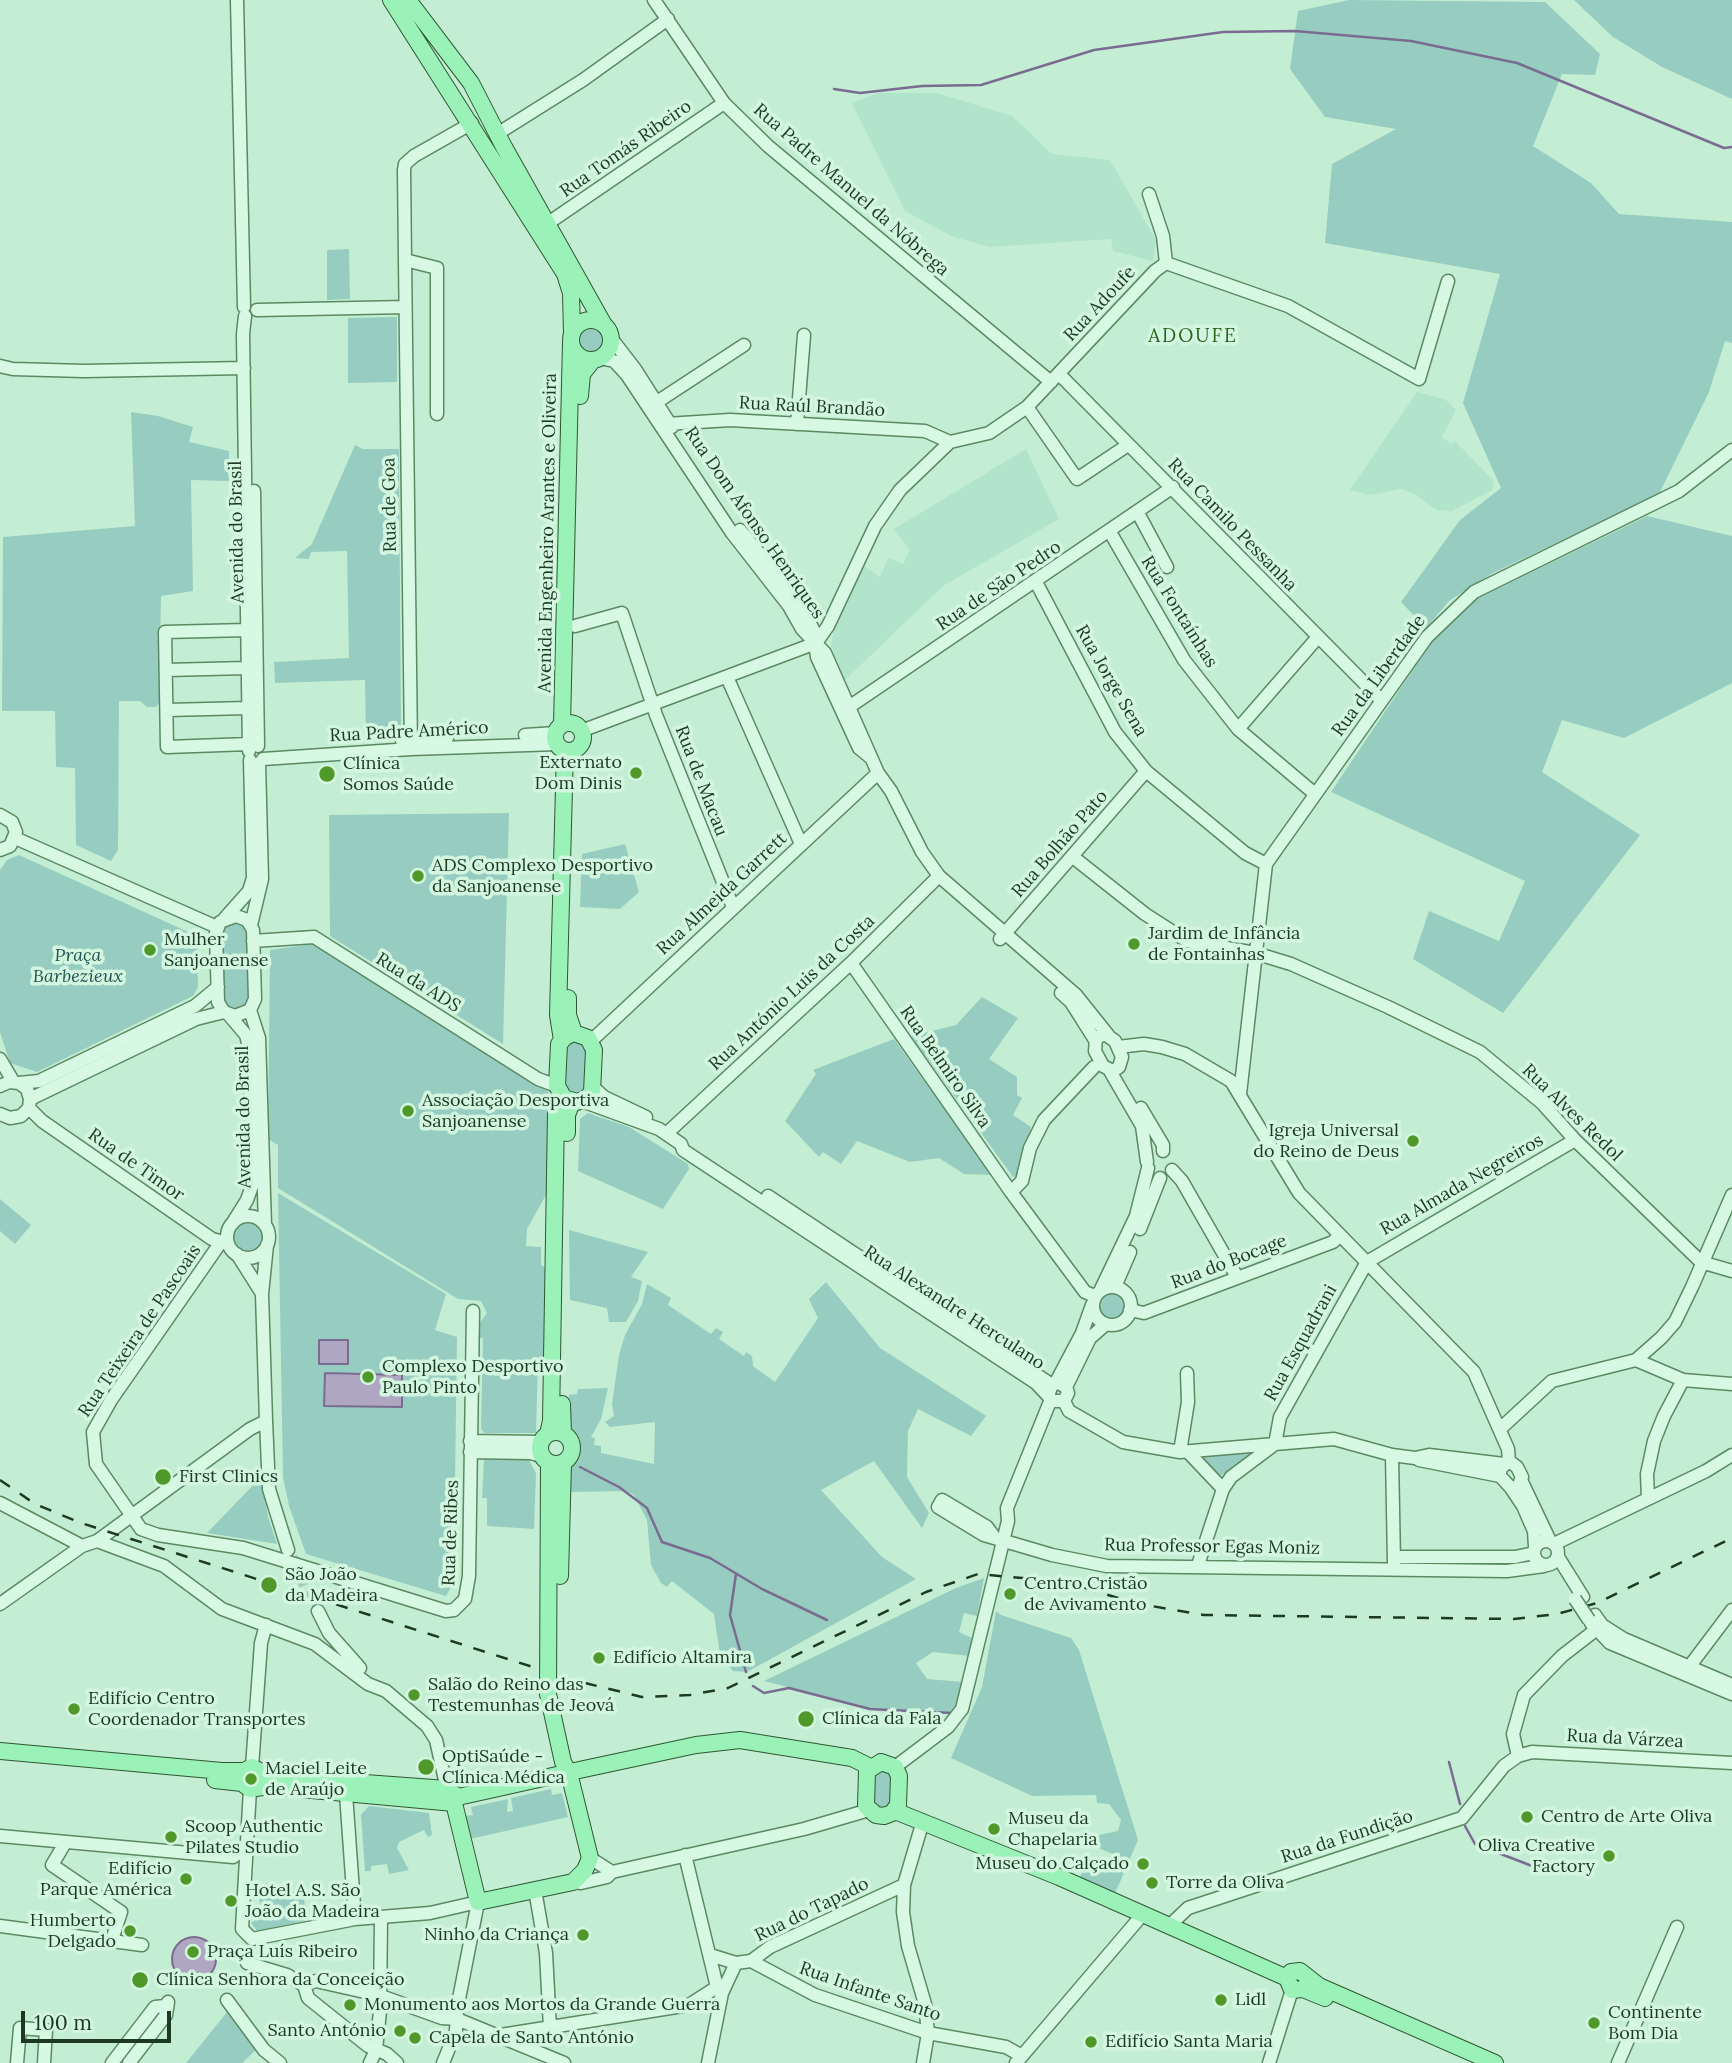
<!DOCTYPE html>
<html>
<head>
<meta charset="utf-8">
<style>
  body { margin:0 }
  #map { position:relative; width:1732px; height:2063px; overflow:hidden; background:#c4eed3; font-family:Lora,serif }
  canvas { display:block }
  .scale { position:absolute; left:21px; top:2011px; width:150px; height:32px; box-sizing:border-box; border:4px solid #1e3922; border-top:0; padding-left:9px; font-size:21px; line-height:24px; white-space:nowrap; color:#1e3922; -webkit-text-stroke:5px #d3f6e0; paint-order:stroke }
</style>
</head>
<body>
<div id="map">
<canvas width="1732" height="2063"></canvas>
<div class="scale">100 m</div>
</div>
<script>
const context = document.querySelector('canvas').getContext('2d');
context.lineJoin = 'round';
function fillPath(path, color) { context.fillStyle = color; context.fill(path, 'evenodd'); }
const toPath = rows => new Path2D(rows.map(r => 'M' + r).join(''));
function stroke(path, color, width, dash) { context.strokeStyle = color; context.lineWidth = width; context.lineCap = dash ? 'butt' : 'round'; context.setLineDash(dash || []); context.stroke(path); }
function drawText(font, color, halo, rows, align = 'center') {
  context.font = font + ' Lora,serif'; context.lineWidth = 7; context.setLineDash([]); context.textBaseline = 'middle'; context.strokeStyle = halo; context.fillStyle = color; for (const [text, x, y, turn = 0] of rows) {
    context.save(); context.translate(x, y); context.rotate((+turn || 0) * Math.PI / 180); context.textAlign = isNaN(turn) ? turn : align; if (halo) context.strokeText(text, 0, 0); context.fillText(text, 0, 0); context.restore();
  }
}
fillPath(toPath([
  [878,93,937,93,1012,116,1052,154,1110,160,1156,240,1153,261,1113,251,1111,239,989,247,951,236,905,211,852,103],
  [1417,392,1446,400,1456,410,1442,437,1451,444,1455,441,1494,481,1492,490,1452,511,1437,510,1413,493,1401,489,1370,495,1350,490],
  [1026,449,1059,519,943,586,843,682,831,645,834,629,864,566,880,577,888,558,903,564,910,550,894,529]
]), '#b1e4ca');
fillPath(toPath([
  [1349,0,1545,2,1600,54,1595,75,1562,74,1533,146,1591,183,1619,214,1732,222,1732,343,1725,341,1709,392,1659,494,1493,573,1449,601,1426,628,1401,602,1460,520,1501,488,1463,403,1500,274,1325,243,1332,164,1396,129,1325,117,1290,69,1298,11],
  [1574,0,1732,0,1732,99,1662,67,1613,37],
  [349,249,350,299,327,300,327,250],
  [397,317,397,382,348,383,348,318],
  '578 341a14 14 0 1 1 28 0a14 14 0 1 1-28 0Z',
  [131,412,158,416,193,427,189,442,229,451,229,481,191,480,193,591,161,596,159,703,156,707,147,707,140,701,119,701,118,850,111,861,76,845,75,768,56,767,55,711,2,711,3,537,135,526],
  [355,445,363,449,399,449,401,727,394,737,366,738,365,680,275,683,274,662,349,658,347,551,311,552,309,559,295,558,312,544],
  [1647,516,1732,536,1732,683,1624,738,1562,720,1542,772,1640,835,1503,1013,1413,959,1429,911,1499,941,1525,881,1331,792,1435,637,1471,602],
  [509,813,503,1044,330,936,329,815],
  [625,844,639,892,620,909,580,907,582,854],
  [19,855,197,936,198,987,193,996,37,1072,10,1063,0,1032,0,870,7,860],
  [232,921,244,924,248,931,250,1000,249,1004,231,1011,223,1002,222,933,225,926],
  [312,944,549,1092,547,1193,527,1229,526,1246,541,1247,541,1265,547,1269,544,1360,538,1361,536,1433,485,1433,481,1429,483,1338,479,1338,479,1324,487,1313,481,1301,458,1299,278,1188,278,1145,268,1139,270,950],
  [982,997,1018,1018,989,1059,1017,1077,1017,1095,1022,1098,1013,1115,1031,1127,1019,1176,1013,1177,911,1036,956,1025],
  [894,1039,992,1175,964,1174,939,1158,910,1162,857,1141,841,1164,823,1152,819,1157,785,1121,816,1074,813,1070],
  [578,1040,587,1048,586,1089,577,1096,564,1089,566,1044],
  [588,1113,629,1127,688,1164,689,1169,663,1209,578,1171,580,1119],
  [278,1193,446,1294,435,1330,457,1337,455,1483,451,1482,451,1587,446,1596,306,1554,289,1506,283,1477],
  [0,1199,31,1225,15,1244,0,1231],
  '233 1237a15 15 0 1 1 30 0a15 15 0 1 1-30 0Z',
  [569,1230,648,1252,631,1277,642,1281,638,1301,626,1322,609,1322,607,1308,570,1300],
  [826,1282,880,1348,986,1416,971,1436,918,1409,908,1431,907,1477,929,1513,922,1528,874,1461,821,1490,882,1557,916,1579,747,1672,733,1671,720,1655,714,1614,672,1581,667,1587,661,1583,651,1565,647,1520,634,1495,626,1491,568,1492,569,1468,577,1456,579,1442,569,1423,569,1395,577,1394,578,1389,608,1388,601,1419,591,1437,595,1438,594,1445,601,1446,601,1453,654,1464,655,1422,610,1427,605,1422,614,1416,612,1404,619,1355,625,1335,642,1304,647,1284,671,1298,668,1305,711,1334,716,1328,723,1332,719,1339,744,1356,746,1352,752,1356,753,1366,775,1382,818,1318,809,1299],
  '1100 1306a13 13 0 1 1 26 0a13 13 0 1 1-26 0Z',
  [1260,1451,1220,1476,1203,1459,1204,1456],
  [484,1459,529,1460,536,1473,534,1529,487,1526,487,1498,482,1498],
  [261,1477,268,1517,277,1544,207,1533],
  [984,1578,977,1616,964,1613,959,1632,974,1639,970,1656,933,1652,916,1663,927,1679,964,1682,958,1706,951,1714,879,1711,764,1681,956,1588],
  [996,1611,1001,1615,1071,1638,1079,1650,1138,1840,1129,1861,1094,1846,1099,1835,1118,1831,1121,1820,1109,1804,1097,1803,1096,1795,1032,1796,951,1758,982,1687],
  [880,1770,892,1776,891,1804,888,1808,878,1809,873,1804,874,1775],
  [551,1789,552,1795,562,1793,568,1817,470,1839,465,1816,473,1815,471,1807,508,1799,507,1812,513,1811,511,1798],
  [369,1806,429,1813,432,1835,428,1837,424,1830,399,1842,397,1848,409,1870,389,1874,387,1864,371,1866,371,1871,365,1871,361,1815],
  [1089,1857,1124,1873,1115,1893,1080,1877],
  [266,1883,303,1895,308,1920,257,1931,251,1923,262,1915,259,1898,265,1898],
  [227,2012,256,2050,242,2063,186,2063]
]), '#97cdc0');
const water = toPath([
  [319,1340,348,1340,348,1364,319,1364,319,1340],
  [325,1373,402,1375,402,1407,324,1406,325,1373],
  '172 1959a22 22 0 1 1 44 0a22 22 0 1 1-44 0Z'
]);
fillPath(water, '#afa6c1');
stroke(water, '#7a6c90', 2);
stroke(toPath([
  [834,89,860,93,922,86,981,85,1094,50,1223,32,1295,31,1411,41,1517,63,1724,148,1732,147],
  [580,1467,619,1487,647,1508,662,1542,710,1558,762,1589,827,1620],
  [736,1574,730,1615,746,1672],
  [753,1686,764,1693,789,1688,870,1709,952,1713],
  [1449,1762,1460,1804],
  [1465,1826,1475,1844,1545,1871]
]), '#7a6c90', 2.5);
stroke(toPath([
  [292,1558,318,1611]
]), '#a3cab0', 12, [12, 6]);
const minor = toPath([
  [237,0,244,307],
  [654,0,724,103,768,146,1051,382],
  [497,134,583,80,668,19],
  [1149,194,1163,236,1166,263],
  [541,228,724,103],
  [405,260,411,749],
  [257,310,405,307],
  [245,316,243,334,249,751],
  [611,338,635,369,672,427],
  [600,358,614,361,627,375,732,533,789,606,802,629,825,653,878,773,891,791,922,852,939,876,1076,995,1108,1035],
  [0,366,13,369,84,371,244,368],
  [1059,374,1381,700],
  [657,402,744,345],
  [1027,407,1077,479,1128,445],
  [437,414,437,268,405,260,404,170,405,164,414,156,472,123],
  [666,424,730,420,925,431,950,442],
  [797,424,804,335],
  [254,491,258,746],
  [1138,513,1167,567],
  [740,530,798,601,813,629,817,657,859,748,870,757],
  [1110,532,1184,660,1238,729,1315,794],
  [1036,582,1115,732,1146,771,1245,853,1266,864],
  [575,626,622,613,656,715,733,907],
  [247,630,165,632,167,747,249,744],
  [816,643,828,626,875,526,900,490,950,442,989,433,1027,407,1155,271,1166,263,1288,306,1419,379,1448,281],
  [166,670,247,668],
  [727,677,801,844],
  [846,709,1173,487],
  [167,710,248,708],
  [1238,729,1318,637],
  [581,731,816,643],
  [525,735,556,733],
  [402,741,447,738],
  [263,759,411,749,557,744],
  [0,815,12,822,16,832,10,846,0,850],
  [15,838,217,927],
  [1073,857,1145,914,1187,941,1255,953,1291,964,1388,1007,1480,1052,1542,1103,1575,1140,1701,1262,1732,1271],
  [236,916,247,920,253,930,255,999,250,1010,235,1016,224,1012,218,1002,216,933,220,922,236,916],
  [225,918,249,891,253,878,250,760],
  [251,925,262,879,259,763],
  [1000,939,1146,771],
  [253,941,314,937,538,1079,557,1086],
  [851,963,1011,1192],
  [1061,993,1071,1002,1095,1040],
  [250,1010,259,1038,265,1225],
  [229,1015,246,1035,249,1047,253,1183,247,1200,232,1224],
  [1105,1034,1115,1041,1122,1057,1119,1067,1113,1071,1103,1066,1095,1051,1096,1038,1105,1034],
  [591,1041,878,773],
  [1118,1047,1144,1044,1162,1047,1185,1054,1231,1081,1299,1193,1474,1372,1508,1449,1509,1461],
  [0,1059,13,1081],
  [1094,1067,1044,1120,1030,1148,1022,1181,1011,1192,1085,1292,1095,1296],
  [1110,1071,1142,1126,1147,1162],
  [19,1083,39,1081,195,1006,218,987],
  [0,1086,9,1082,19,1083,27,1089,30,1099,29,1108,21,1116,10,1118,0,1114],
  [593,1087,604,1097,646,1117],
  [1240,1094,1266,864,1427,637,1474,592,1679,491,1732,450],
  [30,1099,196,1019,224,1012],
  [582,1101,659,1129,681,1144,683,1150,1036,1383,1053,1401,1064,1401,1068,1393,1066,1387,1058,1383,1052,1385,1049,1393],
  [29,1108,42,1121,212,1239,228,1243],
  [1141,1108,1163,1145,1163,1151],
  [666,1134,851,963,939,876],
  [1172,1170,1182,1181,1237,1277],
  [768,1196,1052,1385],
  '227 1237a21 21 0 1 1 42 0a21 21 0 1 1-42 0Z',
  [1140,1229,1160,1178],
  [221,1242,111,1400,93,1432,96,1464,141,1529,158,1535,243,1548,446,1611,454,1610,465,1599,469,1576,473,1311],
  [237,1254,261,1292],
  '1093 1306a19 19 0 1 1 38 0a19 19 0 1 1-38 0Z',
  [1118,1287,1117,1282,1130,1252],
  [1101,1289,1136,1216,1148,1168],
  [1130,1310,1144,1313,1333,1242,1339,1236],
  [1636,1360,1683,1380,1732,1384],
  [1055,1384,1082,1333,1092,1305],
  [1066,1387,1090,1338,1106,1324],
  [1064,1401,1069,1411,1123,1442,1180,1452,1334,1439,1392,1455,1415,1458,1429,1455,1504,1464],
  [266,1421,269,1489,288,1550],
  [1500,1429,1552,1381,1636,1360,1661,1338,1675,1322,1692,1287,1732,1195],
  [470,1441,541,1442],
  [470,1452,530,1453,542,1456],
  [1180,1452,1188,1402,1187,1373],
  [1188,1452,1223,1489],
  [1392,1455,1394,1563],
  [1419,1460,1500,1476],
  [1509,1461,1517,1467,1522,1477,1518,1487,1511,1488,1500,1476,1500,1469,1509,1461],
  [1522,1482,1550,1541],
  [1511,1488,1523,1506,1534,1531,1535,1547],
  [1648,1499,1647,1474,1654,1441,1664,1416,1683,1380],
  [0,1503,82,1546],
  [993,1535,987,1527,942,1500,938,1507,984,1535,1052,1555,1107,1566,1507,1571,1544,1566],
  '1534 1553a12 12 0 1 1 24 0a12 12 0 1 1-24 0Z',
  [97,1541,164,1566,222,1609,315,1644,368,1684,386,1691,427,1726,436,1740,447,1789],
  [1554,1544,1706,1471,1732,1455],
  [1394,1557,1515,1557,1534,1553],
  [1558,1557,1583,1597],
  [1198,1565,1223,1489,1231,1477,1275,1444,1280,1417,1367,1262,1575,1140],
  [0,1604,82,1546,97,1541,250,1429,266,1421,262,1294,267,1245],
  [318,1611,329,1633,360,1668],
  [1595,1615,1602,1625,1624,1639,1732,1685],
  [1591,1623,1610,1643,1732,1694],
  [1686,1671,1732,1610],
  [1518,1756,1513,1734,1524,1695,1562,1656,1602,1625],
  [252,1767,261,1643,266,1625],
  [895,1767,948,1727,962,1709,1008,1521,1007,1508,1051,1399],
  [250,1789,242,1929,252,1939,355,1919,430,1913,478,1902,457,2009,456,2031,443,2063],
  [346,1794,355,1919],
  [923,1821,904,1885,903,1912,908,1946,925,2004,928,2033,923,2063],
  [0,1836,233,1857,246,1848],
  [65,1843,52,1865,121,1912,112,1940],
  [685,1855,717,1987,722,1993,708,2063],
  [590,1858,612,1872],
  [573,1882,581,1883,607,1877,612,1872,804,1829,869,1810],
  [535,1890,546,1953,550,2028],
  [0,1926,142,1945],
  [1169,1926,1188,1908,1462,1818,1504,1766,1518,1756,1532,1752,1732,1763],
  [710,1955,736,1963,751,1961,770,1947,904,1885],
  [751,1961,815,1995,928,2033,1006,2047,1022,2056],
  [247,1963,287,1975,304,1985,316,1981,378,1995,442,2018,457,2019,564,2063],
  [304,1985,308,1998,368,2046,387,2054,397,2063],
  [722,1993,736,1963],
  [227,2000,264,2050,280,2063],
  [380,2006,381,1918],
  [501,2035,689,2005,717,1987],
  [17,2063,20,2028,46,2030,44,2063],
  [112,2063,155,2007,165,2006],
  [129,2063,166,2015,168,2002],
  [370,2063,376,2050,380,2011],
  [1016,2063,1143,1914],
  [1269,2063,1292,1990],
  [1618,2063,1677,1927]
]);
const major = toPath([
  [391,0,565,274,571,293,572,334],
  [408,0,471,83,504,147,604,325],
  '571 340a20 20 0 1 1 40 0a20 20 0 1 1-40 0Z',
  [580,396,582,374,593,360],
  '555 737a14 14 0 1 1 28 0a14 14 0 1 1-28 0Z',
  [562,725,571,342],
  [568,998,568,1015,574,1033],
  [574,1033,588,1038,594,1050,592,1092,586,1099,577,1102,564,1098,557,1086,559,1044,565,1037,574,1033],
  [562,1040,558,1015,565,750],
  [567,1133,567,1115,572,1102],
  [562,1404,563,1433],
  '540 1448a16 16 0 1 1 32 0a16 16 0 1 1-32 0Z',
  [548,1434,551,1421,556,1113,560,1095],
  [560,1576,563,1463],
  [0,1751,222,1771,244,1771,252,1767,269,1776,447,1789,458,1797],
  [881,1762,895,1767,899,1776,898,1805,892,1813,884,1816,876,1815,866,1806,867,1771,881,1762],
  [215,1780,242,1783,250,1789,268,1786,454,1803],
  [454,1803,478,1902,573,1882,585,1870,590,1858,569,1773,563,1762,548,1694,549,1463],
  [454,1803,458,1797,584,1769,696,1745,740,1740,852,1758,870,1767],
  [895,1811,1059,1877,1287,1978],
  [1287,1978,1291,1972,1300,1971,1319,1986,1495,2063],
  [1287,1978,1292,1990,1303,1989,1325,1998]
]);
stroke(minor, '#5a8962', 15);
stroke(major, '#2e5733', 18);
stroke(minor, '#d7f9e3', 12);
stroke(major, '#9bf2b8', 16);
stroke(toPath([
  [0,1480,35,1504,81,1523,539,1669],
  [585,1683,642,1697,690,1695,728,1688,926,1592,978,1574,1066,1582,1134,1603,1204,1615,1514,1619,1557,1614,1597,1603,1732,1538]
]), '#1e3922', 2.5, [12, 12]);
const minorBridge = toPath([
  [1575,1599,1589,1620]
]);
stroke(minorBridge, '#5a8962', 15, []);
stroke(minorBridge, '#d7f9e3', 12);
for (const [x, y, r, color] of [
  [636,773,7,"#51982a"],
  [327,774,9,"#51982a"],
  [418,876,7,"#51982a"],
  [1134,944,7,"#51982a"],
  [150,950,7,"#51982a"],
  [408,1111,7,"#51982a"],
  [1413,1141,7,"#51982a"],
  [368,1377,7,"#51982a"],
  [163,1477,9,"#51982a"],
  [269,1585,9,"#51982a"],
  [1010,1594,7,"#51982a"],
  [599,1658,7,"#51982a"],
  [414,1695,7,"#51982a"],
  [74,1709,7,"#51982a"],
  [806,1719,9,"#51982a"],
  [426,1767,9,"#51982a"],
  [251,1779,7,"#51982a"],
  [1527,1817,7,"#51982a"],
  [994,1829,7,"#51982a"],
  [171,1837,7,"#51982a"],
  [1609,1856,7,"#51982a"],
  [1143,1864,7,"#51982a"],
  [186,1879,7,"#51982a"],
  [1152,1883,7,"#51982a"],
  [231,1901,7,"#51982a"],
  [130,1931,7,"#51982a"],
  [583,1935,7,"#51982a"],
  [193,1952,7,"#51982a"],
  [140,1980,9,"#51982a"],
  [1221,2000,7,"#51982a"],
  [350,2005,7,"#51982a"],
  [1594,2023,7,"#51982a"],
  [400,2031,7,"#51982a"],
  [415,2038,7,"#51982a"],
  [1091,2042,7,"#51982a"]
]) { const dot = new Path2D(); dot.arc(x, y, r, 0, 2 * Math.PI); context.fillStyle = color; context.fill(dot); stroke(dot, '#d3f6e0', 2.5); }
drawText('18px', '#1e3922', '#d3f6e0', [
  ["Rua Tomás Ribeiro",626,149,-35],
  ["Rua Padre Manuel da Nóbrega",851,190,41],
  ["Rua Adoufe",1100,304,-47],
  ["Rua Raúl Brandão",812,407,3],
  ["Rua de Goa",390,505,-91],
  ["Rua Dom Afonso Henriques",754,523,55],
  ["Rua Camilo Pessanha",1232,525,46],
  ["Avenida do Brasil",237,532,-91],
  ["Avenida Engenheiro Arantes e Oliveira",548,533,-89],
  ["Rua de São Pedro",999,586,-34],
  ["Rua Fontaínhas",1179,612,58],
  ["Rua da Liberdade",1379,676,-54],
  ["Rua Jorge Sena",1111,681,60],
  ["Rua Padre Américo",409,732,-3],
  ["Rua de Macau",701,781,69],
  ["Rua Bolhão Pato",1060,844,-49],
  ["Rua Almeida Garrett",722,894,-43],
  ["Rua da ADS",418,983,32],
  ["Rua António Luis da Costa",792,993,-43],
  ["Rua Belmiro Silva",945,1067,55],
  ["Rua Alves Redol",1572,1113,44],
  ["Avenida do Brasil",244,1117,-91],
  ["Rua de Timor",136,1165,35],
  ["Rua Almada Negreiros",1462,1185,-30],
  ["Rua do Bocage",1229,1262,-21],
  ["Rua Alexandre Herculano",954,1308,33],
  ["Rua Teixeira de Pascoais",140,1331,-56],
  ["Rua Esquadrani",1301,1343,-61],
  ["Rua de Ribes",451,1533,-88],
  ["Rua Professor Egas Moniz",1212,1547,1],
  ["Rua da Várzea",1625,1739,3],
  ["Rua da Fundição",1347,1837,-18],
  ["Rua do Tapado",812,1910,-26],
  ["Rua Infante Santo",870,1992,19]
]);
drawText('18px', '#1e3922', '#d3f6e0', [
  ["Externato",622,763,"right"],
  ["Dom Dinis",622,784,"right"],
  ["Clínica",343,764],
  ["Somos Saúde",343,785],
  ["ADS Complexo Desportivo",432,866],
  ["da Sanjoanense",432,887],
  ["Jardim de Infância",1148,934],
  ["de Fontainhas",1148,955],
  ["Mulher",164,940],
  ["Sanjoanense",164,961],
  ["Associação Desportiva",422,1101],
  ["Sanjoanense",422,1122],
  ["Igreja Universal",1399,1131,"right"],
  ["do Reino de Deus",1399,1152,"right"],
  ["Complexo Desportivo",382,1367],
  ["Paulo Pinto",382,1388],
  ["First Clinics",179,1477],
  ["São João",285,1575],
  ["da Madeira",285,1596],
  ["Centro Cristão",1024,1584],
  ["de Avivamento",1024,1605],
  ["Edifício Altamira",613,1658],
  ["Salão do Reino das",428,1685],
  ["Testemunhas de Jeová",428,1706],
  ["Edifício Centro",88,1699],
  ["Coordenador Transportes",88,1720],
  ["Clínica da Fala",822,1719],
  ["OptiSaúde -",442,1757],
  ["Clínica Médica",442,1778],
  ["Maciel Leite",265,1769],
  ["de Araújo",265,1790],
  ["Centro de Arte Oliva",1541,1817],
  ["Museu da",1008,1819],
  ["Chapelaria",1008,1840],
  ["Scoop Authentic",185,1827],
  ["Pilates Studio",185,1848],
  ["Oliva Creative",1595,1846,"right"],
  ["Factory",1595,1867,"right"],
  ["Museu do Calçado",1129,1864,"right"],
  ["Edifício",172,1869,"right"],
  ["Parque América",172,1890,"right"],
  ["Torre da Oliva",1166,1883],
  ["Hotel A.S. São",245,1891],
  ["João da Madeira",245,1912],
  ["Humberto",116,1921,"right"],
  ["Delgado",116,1942,"right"],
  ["Ninho da Criança",569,1935,"right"],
  ["Praça Luís Ribeiro",207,1952],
  ["Clínica Senhora da Conceição",156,1980],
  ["Lidl",1235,2000],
  ["Monumento aos Mortos da Grande Guerra",364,2005],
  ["Continente",1608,2013],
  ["Bom Dia",1608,2034],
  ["Santo António",386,2031,"right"],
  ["Capela de Santo António",429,2038],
  ["Edifício Santa Maria",1105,2042]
], 'left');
drawText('italic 18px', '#255551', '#d3f6e0', [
  ["Praça",78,956],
  ["Barbezieux",78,977]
]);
context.letterSpacing = '2px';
drawText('19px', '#28661d', '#d3f6e0', [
  ["ADOUFE",1193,337]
]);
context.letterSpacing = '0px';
</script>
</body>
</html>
